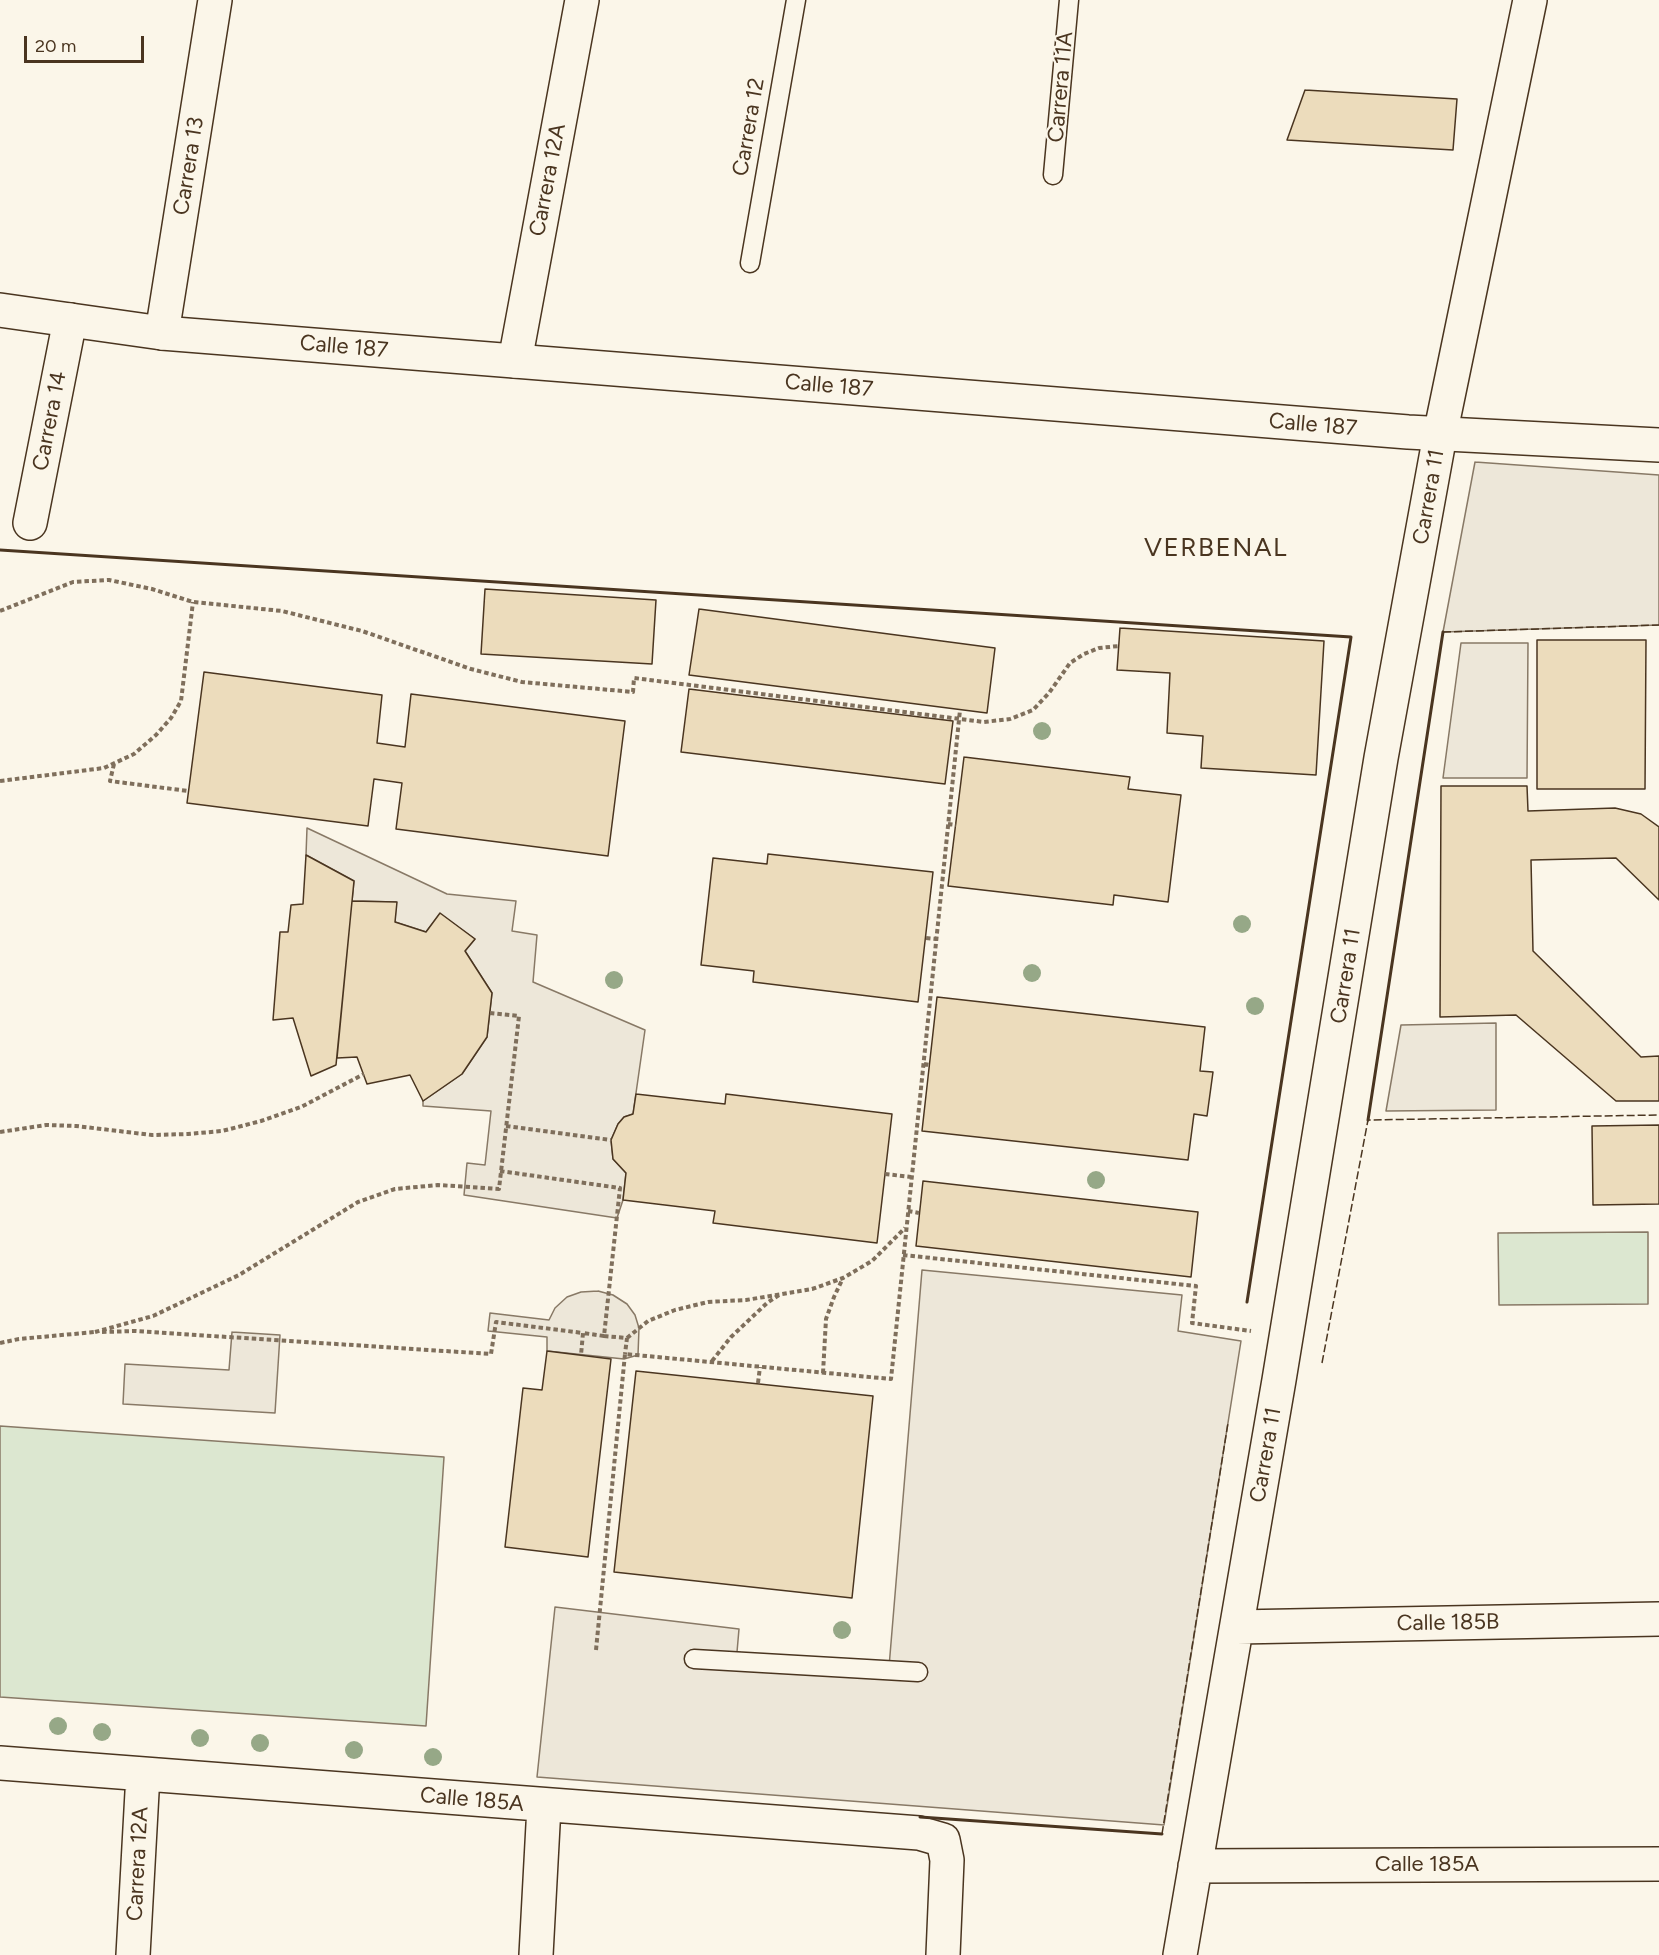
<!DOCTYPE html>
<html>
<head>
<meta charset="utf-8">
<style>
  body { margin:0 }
  #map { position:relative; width:1659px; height:1955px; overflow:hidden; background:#fbf6e9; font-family:Figtree,sans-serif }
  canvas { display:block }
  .scale { position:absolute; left:24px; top:36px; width:120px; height:27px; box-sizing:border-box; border:3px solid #4a3520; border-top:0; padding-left:8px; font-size:18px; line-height:21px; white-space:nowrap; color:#4a3520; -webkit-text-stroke:4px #fbf6e9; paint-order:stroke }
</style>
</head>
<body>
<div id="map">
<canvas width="1659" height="1955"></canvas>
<div class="scale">20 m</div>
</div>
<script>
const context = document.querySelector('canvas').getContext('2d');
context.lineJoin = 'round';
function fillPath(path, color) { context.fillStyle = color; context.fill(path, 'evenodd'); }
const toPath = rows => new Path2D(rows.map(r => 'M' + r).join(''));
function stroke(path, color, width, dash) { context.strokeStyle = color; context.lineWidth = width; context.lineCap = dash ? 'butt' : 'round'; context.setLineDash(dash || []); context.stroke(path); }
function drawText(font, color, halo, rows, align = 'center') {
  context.font = font + ' Figtree,sans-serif'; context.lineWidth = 4.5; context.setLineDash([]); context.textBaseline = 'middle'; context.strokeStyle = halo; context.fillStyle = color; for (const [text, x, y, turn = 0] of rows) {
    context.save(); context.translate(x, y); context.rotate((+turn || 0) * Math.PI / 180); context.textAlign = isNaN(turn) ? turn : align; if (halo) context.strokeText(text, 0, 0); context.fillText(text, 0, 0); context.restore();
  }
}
const green = toPath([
  [1648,1232,1648,1304,1499,1305,1498,1233,1648,1232],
  [0,1426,444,1457,426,1726,0,1697,0,1426]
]);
fillPath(green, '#dce7d0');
stroke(green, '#887966', 1.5);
const parking = toPath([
  [1475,462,1659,475,1659,625,1443,632,1475,462],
  [1461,643,1528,643,1527,778,1443,778,1461,643],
  [307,828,447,894,516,901,512,931,537,935,533,982,645,1030,633,1114,624,1117,618,1124,611,1140,613,1159,626,1173,623,1200,617,1218,464,1195,467,1163,485,1165,491,1111,423,1106,423,1101,462,1074,487,1037,492,993,465,951,475,939,440,914,426,932,395,922,396,902,352,901,354,881,306,855,307,828],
  [1496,1023,1496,1110,1386,1111,1401,1025,1496,1023],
  [922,1270,1182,1295,1178,1331,1241,1341,1164,1825,537,1777,555,1607,739,1629,737,1652,888,1679,922,1270],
  [598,1291,613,1295,627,1304,635,1315,639,1328,638,1355,624,1359,547,1351,547,1337,488,1331,490,1313,549,1320,555,1308,567,1297,581,1292,598,1291],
  [232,1332,280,1335,275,1413,123,1404,125,1364,229,1370,232,1332]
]);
fillPath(parking, '#ede7d9');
stroke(parking, '#887966', 1.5);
const building = toPath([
  [1305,90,1457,99,1453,150,1287,140,1305,90],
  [485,589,656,600,652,664,481,654,485,589],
  [699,609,995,648,987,713,689,675,699,609],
  [1120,628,1324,641,1316,775,1201,768,1203,736,1167,733,1170,673,1117,670,1120,628],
  [1537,640,1646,640,1645,789,1537,789,1537,640],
  [204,672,382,695,377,743,405,747,411,694,625,721,608,856,396,829,402,783,374,779,368,826,187,803,204,672],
  [689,689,953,721,945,784,681,752,689,689],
  [964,757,1130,777,1128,789,1181,795,1168,902,1114,895,1113,905,948,886,964,757],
  [1441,786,1527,786,1528,811,1615,808,1641,814,1659,827,1659,900,1616,858,1531,860,1533,951,1641,1057,1659,1056,1659,1101,1616,1101,1516,1015,1440,1017,1441,786],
  [768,854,933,872,918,1002,753,982,754,971,701,965,713,858,767,864,768,854],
  [306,855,354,881,336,1065,311,1076,293,1018,273,1020,280,932,288,932,291,905,303,904,306,855],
  [352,901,397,902,395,922,426,932,440,913,475,939,465,951,492,993,487,1037,462,1074,423,1101,410,1075,367,1084,357,1057,337,1058,352,901],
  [937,997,1205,1027,1200,1071,1213,1072,1207,1116,1194,1114,1188,1160,922,1131,937,997],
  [636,1094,725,1104,726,1094,892,1114,877,1243,713,1223,715,1211,623,1200,626,1173,613,1159,611,1140,618,1124,624,1117,633,1114,636,1094],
  [1659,1125,1659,1204,1593,1205,1592,1126,1659,1125],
  [923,1181,1198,1212,1191,1277,916,1246,923,1181],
  [547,1351,611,1359,588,1557,505,1547,523,1388,542,1390,547,1351],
  [636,1371,873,1396,852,1598,614,1572,636,1371]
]);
fillPath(building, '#ecdcbc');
stroke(building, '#4a3520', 1.5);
const service = toPath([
  [1053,175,1069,0],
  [750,263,796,0],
  [694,1659,918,1672]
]);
const minor = toPath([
  [162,333,215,0],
  [515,361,582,0],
  [30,523,70,320],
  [1237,1627,1659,1619],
  [0,1763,919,1833,943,1840,947,1860,943,1955],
  [1195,1866,1659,1864],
  [133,1955,143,1774],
  [536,1955,544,1806],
  [1180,1955,1279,1380,1381,758,1440,435,1530,0]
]);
const tertiary = toPath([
  [0,310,162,333,1408,432,1659,445]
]);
stroke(service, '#4a3520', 21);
stroke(minor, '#4a3520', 36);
stroke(tertiary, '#4a3520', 36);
stroke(toPath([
  [0,611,73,582,109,580,152,589,193,602,282,611,362,631,471,669,522,682,633,692,634,678,984,722,1010,719,1033,710,1049,693,1070,663,1084,654,1099,648,1119,646],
  [114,764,110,781,188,791],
  [0,781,104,768,134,754,156,735,171,718,181,701,193,602],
  [948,824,956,825],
  [926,938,936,939],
  [924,1064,930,1065],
  [506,1126,611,1140],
  [0,1132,46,1125,76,1126,152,1135,188,1134,222,1131,261,1121,301,1107,364,1074],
  [500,1171,620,1188,604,1336,583,1333],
  [885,1174,911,1177],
  [908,1211,919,1213],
  [903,1255,1196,1286,1192,1323,1251,1331],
  [95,1332,153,1316,239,1275,358,1202,395,1189,438,1185,499,1189,519,1016,490,1013],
  [102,1332,135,1331,491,1354,496,1322,583,1333,581,1355],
  [604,1336,627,1338,625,1354],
  [627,1338,648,1321,675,1310,708,1302,746,1300,812,1289,843,1278,872,1261,905,1228],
  [0,1343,19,1339,95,1332],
  [712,1361,731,1337,767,1303,779,1295],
  [823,1373,826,1319,834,1297,843,1278],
  [758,1383,760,1367],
  [596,1650,625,1354,891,1379,960,710]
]), '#7f6f5c', 4, [4.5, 3]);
stroke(service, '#fbf6e9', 18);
stroke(minor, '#fbf6e9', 33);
stroke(tertiary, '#fbf6e9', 33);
stroke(toPath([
  [1443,632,1659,625],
  [1322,1363,1368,1120,1659,1115],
  [1162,1834,1228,1423]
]), '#4a3520', 1.5, [8, 3]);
stroke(toPath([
  [0,550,1351,637,1247,1302],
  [1368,1120,1443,632],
  [920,1817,1162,1834]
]), '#4a3520', 3);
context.fillStyle = '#96a887';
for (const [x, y] of [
  [1042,731],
  [1242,924],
  [1032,973],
  [614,980],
  [1255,1006],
  [1096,1180],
  [842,1630],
  [58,1726],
  [102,1732],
  [200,1738],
  [260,1743],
  [354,1750],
  [433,1757]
]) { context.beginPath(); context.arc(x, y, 9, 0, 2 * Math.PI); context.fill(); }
drawText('22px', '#4a3520', '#fbf6e9', [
  ["Carrera 11A",1061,87,-85],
  ["Carrera 12",749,127,-80],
  ["Carrera 13",189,166,-81],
  ["Carrera 12A",548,180,-79],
  ["Calle 187",344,347,5],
  ["Calle 187",829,386,5],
  ["Carrera 14",50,421,-79],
  ["Calle 187",1313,425,5],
  ["Carrera 11",1429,497,-80],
  ["Carrera 11",1346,976,-81],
  ["Carrera 11",1266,1455,-80],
  ["Calle 185B",1448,1623,-1],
  ["Calle 185A",472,1800,5],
  ["Carrera 12A",138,1864,-87],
  ["Calle 185A",1427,1865]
]);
context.letterSpacing = '1.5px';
drawText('26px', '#4a3520', '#fbf6e9', [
  ["VERBENAL",1216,548]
]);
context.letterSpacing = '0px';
</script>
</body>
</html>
